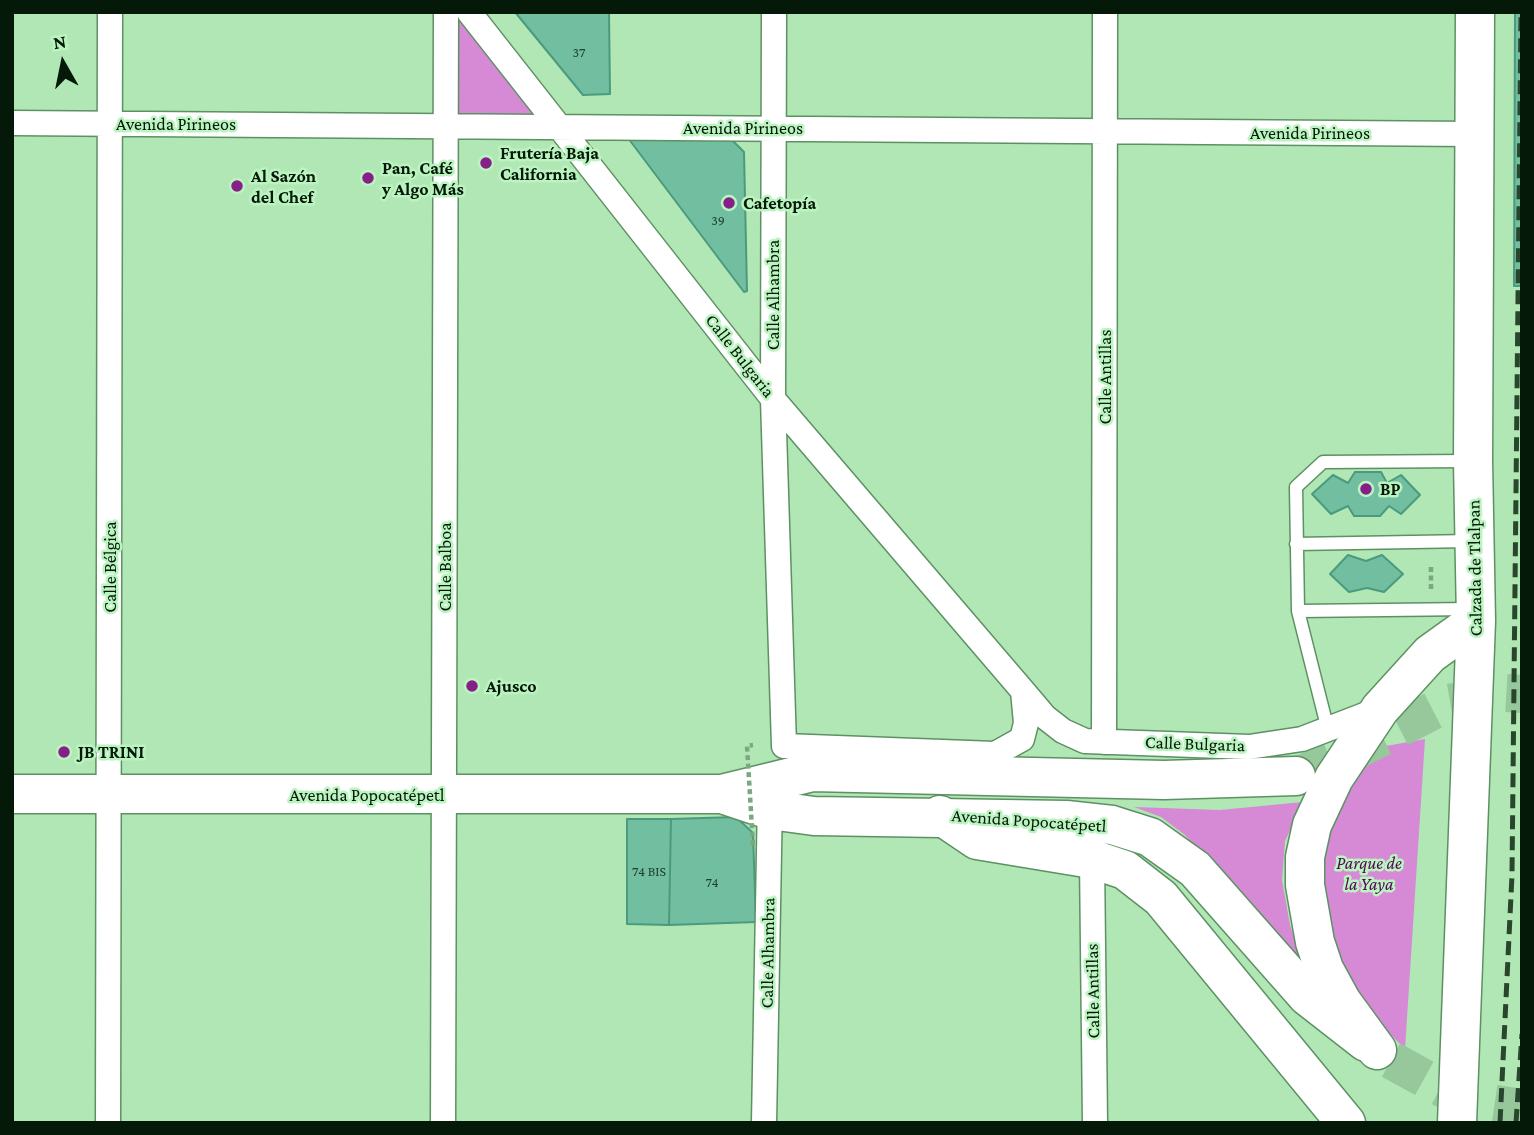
<!DOCTYPE html>
<html>
<head>
<meta charset="utf-8">
<style>
  body { margin:0 }
  #map { position:relative; width:1534px; height:1135px; overflow:hidden; background:#b0e7b5; font-family:"Crimson Pro",serif }
  canvas { display:block }
  .frame { position:absolute; inset:0; border:14px solid #041907; pointer-events:none }
  .north { position:absolute; left:28px; top:28px; width:70px; height:70px; -webkit-text-stroke:5px #bcf4c1; paint-order:stroke; rotate:351deg; font-size:19px; font-weight:700; line-height:28px; text-align:center; color:#041907 }
  .north::after { content:''; display:block; margin:auto; width:24px; height:32px; background:#041907; clip-path:polygon(50% 0,100% 100%,50% 72%,0 100%) }
</style>
</head>
<body>
<div id="map">
<canvas width="1534" height="1135"></canvas>
<div class="frame"></div>
<div class="north">N</div>
</div>
<script>
const context = document.querySelector('canvas').getContext('2d');
context.lineJoin = 'round';
function fillPath(path, color) { context.fillStyle = color; context.fill(path, 'evenodd'); }
const toPath = rows => new Path2D(rows.map(r => 'M' + r).join(''));
function stroke(path, color, width, dash) { context.strokeStyle = color; context.lineWidth = width; context.lineCap = dash ? 'butt' : 'round'; context.setLineDash(dash || []); context.stroke(path); }
function drawText(font, color, halo, rows, align = 'center') {
  context.font = font + ' "Crimson Pro",serif'; context.lineWidth = 5; context.setLineDash([]); context.textBaseline = 'middle'; context.strokeStyle = halo; context.fillStyle = color; for (const [text, x, y, turn = 0] of rows) {
    context.save(); context.translate(x, y); context.rotate((+turn || 0) * Math.PI / 180); context.textAlign = isNaN(turn) ? turn : align; if (halo) context.strokeText(text, 0, 0); context.fillText(text, 0, 0); context.restore();
  }
}
fillPath(toPath([
  [446,12,468,12,558,126,447,122],
  [1425,739,1405,1049,1366,1010,1333,957,1320,877,1330,824,1358,768,1375,748],
  [1303,802,1285,841,1282,880,1290,925,1308,979,1273,934,1185,835,1161,817,1134,807,1220,810]
]), '#d689d5');
const building = toPath([
  [515,12,609,12,610,94,583,95,515,12],
  [1515,12,1522,12,1522,286,1514,286,1515,12],
  [729,137,744,152,747,291,744,292,628,138,729,137],
  [1355,472,1381,472,1387,483,1401,475,1420,495,1401,514,1389,506,1380,516,1354,516,1348,506,1331,514,1312,494,1333,475,1348,483,1355,472],
  [1348,555,1366,561,1382,555,1403,574,1384,592,1367,588,1349,592,1330,574,1348,555],
  [736,817,753,833,756,922,669,925,671,819,736,817],
  [627,819,671,819,669,925,627,924,627,819]
]);
fillPath(building, '#71bea0');
stroke(building, '#4c9a7d', 2);
stroke(toPath([
  [1296,776,1343,757,1448,703,1505,693,1522,694],
  [1391,1060,1462,1099,1522,1108]
]), '#96c89b', 38, [38, 19]);
const service = toPath([
  [1296,544,1471,541],
  [1298,611,1472,609],
  [1328,730,1298,611,1296,487,1323,462,1469,461]
]);
const minor = toPath([
  [469,12,773,399,1023,691,1045,717,1063,731,1085,741,1249,747,1302,739,1380,709],
  [774,12,773,399,784,746,995,754,1022,739,1026,723,1023,691],
  [12,123,1473,134],
  [1104,742,1105,12],
  [1092,859,1095,1123],
  [108,1123,110,12],
  [443,1123,446,12],
  [764,1123,770,798]
]);
const primary = toPath([
  [12,794,722,794,812,772,1164,780,1296,776],
  [722,794,770,810,814,816,1066,820,1112,825,1150,837,1195,869,1307,996,1366,1042]
]);
const trunk = toPath([
  [940,815,977,840,1092,859,1125,870,1161,898,1346,1123],
  [1377,1050,1342,1002,1324,969,1315,942,1305,885,1305,857,1312,825,1334,778,1380,709,1430,654,1476,621],
  [1457,1123,1476,621,1473,461,1475,12]
]);
stroke(service, '#5d9163', 15);
stroke(minor, '#5d9163', 27);
stroke(primary, '#5d9163', 41);
stroke(trunk, '#5d9163', 41);
stroke(toPath([
  [1431,567,1431,591]
]), '#7ba880', 4.5, [5, 3.5]);
stroke(service, '#fff', 12);
stroke(minor, '#fff', 24);
stroke(primary, '#fff', 38);
stroke(trunk, '#fff', 38);
stroke(toPath([
  [1500,1123,1512,875,1521,12],
  [1516,1123,1522,1034]
]), '#29462d', 5, [14, 7]);
stroke(toPath([
  [753,845,747,746,753,745]
]), '#7ba880', 4.5, [5, 3.5]);
for (const [x, y, r, color] of [
  [486,163,7,"#852088"],
  [368,178,7,"#852088"],
  [237,186,7,"#852088"],
  [729,203,7,"#852088"],
  [1366,489,7,"#852088"],
  [472,686,7,"#852088"],
  [64,752,7,"#852088"]
]) { const dot = new Path2D(); dot.arc(x, y, r, 0, 2 * Math.PI); context.fillStyle = color; context.fill(dot); stroke(dot, '#bcf4c1', 2.5); }
drawText('14px', '#1f422d', null, [
  ["37",579,53],
  ["39",718,221],
  ["74 BIS",649,872],
  ["74",712,883]
]);
drawText('18px', '#041907', '#bcf4c1', [
  ["Avenida Pirineos",176,124],
  ["Avenida Pirineos",743,128],
  ["Avenida Pirineos",1310,133],
  ["Calle Alhambra",773,295,-90],
  ["Calle Bulgaria",740,356,52],
  ["Calle Antillas",1105,377,-90],
  ["Calle Bélgica",110,567,-90],
  ["Calle Balboa",445,567,-90],
  ["Calzada de Tlalpan",1475,568,-91],
  ["Calle Bulgaria",1195,744,2],
  ["Avenida Popocatépetl",367,795],
  ["Avenida Popocatépetl",1029,821,4],
  ["Calle Alhambra",768,953,-89],
  ["Calle Antillas",1093,991,-91]
]);
drawText('bold 18px', '#041907', '#bcf4c1', [
  ["Frutería Baja",500,153],
  ["California",500,174],
  ["Pan, Café",382,168],
  ["y Algo Más",382,189],
  ["Al Sazón",251,176],
  ["del Chef",251,197],
  ["Cafetopía",743,203],
  ["BP",1380,489],
  ["Ajusco",486,686],
  ["JB TRINI",78,752]
], 'left');
drawText('italic 18px', '#540456', '#bcf4c1', [
  ["Parque de",1369,863],
  ["la Yaya",1369,884]
]);
</script>
</body>
</html>
